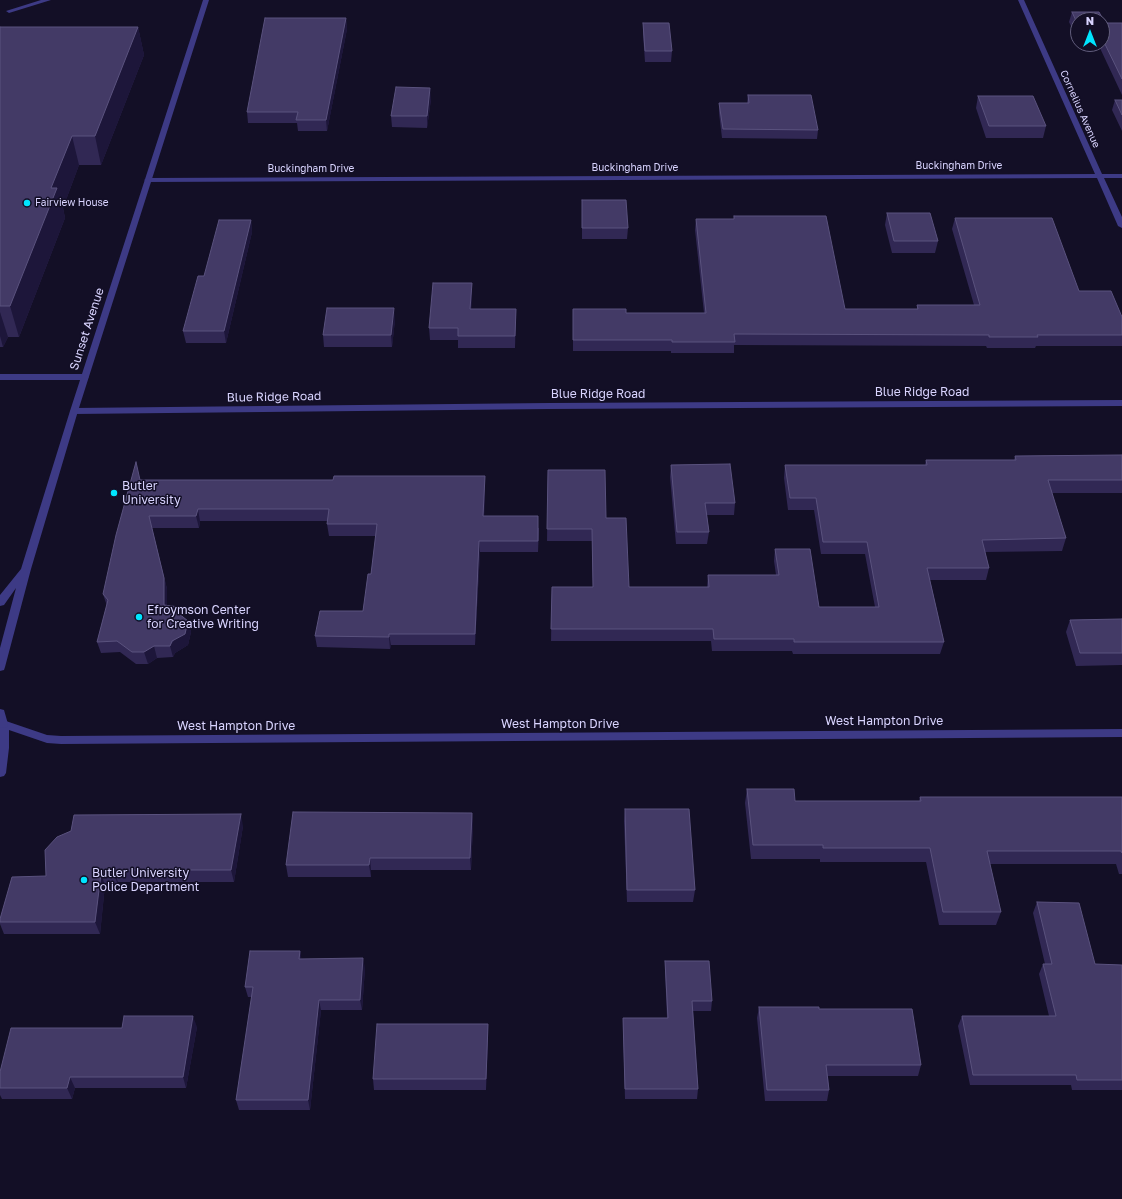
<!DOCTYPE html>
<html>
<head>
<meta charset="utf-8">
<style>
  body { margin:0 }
  #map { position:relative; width:1122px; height:1199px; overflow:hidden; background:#130f26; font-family:"Golos Text",sans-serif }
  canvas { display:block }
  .north { position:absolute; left:1070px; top:12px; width:40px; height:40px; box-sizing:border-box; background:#130f26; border:1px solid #625e7d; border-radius:50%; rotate:0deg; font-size:11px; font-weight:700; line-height:16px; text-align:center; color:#d9d4ff }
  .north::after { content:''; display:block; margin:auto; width:14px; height:18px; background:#00e5ff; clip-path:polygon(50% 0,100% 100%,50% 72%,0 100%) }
</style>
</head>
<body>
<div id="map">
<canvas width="1122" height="1199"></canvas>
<div class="north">N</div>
</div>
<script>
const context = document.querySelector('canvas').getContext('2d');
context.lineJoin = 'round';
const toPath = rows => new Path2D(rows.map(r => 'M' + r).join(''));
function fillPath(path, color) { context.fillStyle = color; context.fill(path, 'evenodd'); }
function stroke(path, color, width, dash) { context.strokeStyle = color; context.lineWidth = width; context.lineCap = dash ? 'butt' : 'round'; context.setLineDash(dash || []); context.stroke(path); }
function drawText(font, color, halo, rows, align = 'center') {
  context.font = font + ' "Golos Text",sans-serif'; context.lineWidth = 3; context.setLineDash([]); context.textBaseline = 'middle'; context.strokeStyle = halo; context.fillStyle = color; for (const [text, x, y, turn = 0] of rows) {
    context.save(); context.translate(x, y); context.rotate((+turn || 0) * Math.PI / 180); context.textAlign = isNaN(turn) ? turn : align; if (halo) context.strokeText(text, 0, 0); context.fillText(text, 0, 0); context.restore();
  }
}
fillPath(toPath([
  [0,374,85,374,89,377,85,380,0,380,0,374]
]), '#3d3a85');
fillPath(toPath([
  [41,0,51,0,9,13,6,11,41,0],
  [1018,0,1024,0,1102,174,1122,174,1122,178,1104,178,1122,217,1122,228,1118,226,1097,178,148,182,144,180,148,178,1095,174,1018,0],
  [1122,400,1122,406,549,409,74,414,70,411,74,408,549,403,1122,400],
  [3,720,47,735,61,736,1122,729,1122,737,61,744,47,743,9,730,9,748,6,773,4,776,0,777,0,721,3,720]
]), '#3d3a85');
fillPath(toPath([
  [203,0,209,0,78,411,31,569,5,667,4,670,0,671,0,648,16,588,4,605,0,606,0,595,21,569,70,411,203,0],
  [0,709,4,710,8,724,7,727,3,728,0,727,0,709]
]), '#3d3a85');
fillPath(toPath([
  [1072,12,1099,12,1105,23,1122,23,1122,95,1099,46,1081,46,1080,44,1102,44,1102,20,1078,20,1078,40,1069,22],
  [346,18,347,29,327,131,298,131,297,123,248,123,247,112],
  [643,23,672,51,671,62,645,62,643,34],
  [0,27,138,27,144,55,101,165,79,165,63,208,65,218,19,337,8,337,3,347,0,347],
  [748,95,818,130,817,139,722,138,719,113,719,103,747,103],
  [978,96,1046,126,1043,138,986,138,976,108],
  [431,99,427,128,392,127,391,116],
  [1115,100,1122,100,1122,131,1112,110],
  [582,200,628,228,627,239,582,239],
  [887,213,938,241,935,253,892,253,885,225],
  [734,216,845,309,917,309,917,305,974,305,952,229,955,218,1079,291,1122,317,1122,346,1036,346,1035,348,987,348,986,346,734,345,734,353,671,353,671,351,573,351,573,309,626,313,704,313,695,230,696,219,734,219],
  [251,220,252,232,226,343,186,343,183,331,204,276],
  [472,283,472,295,471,309,516,309,515,348,458,348,458,340,430,340,429,328],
  [395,320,392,347,324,347,323,335],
  [1122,455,1122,493,1052,493,1066,538,1062,551,985,552,989,568,986,580,930,580,944,642,940,654,793,654,792,651,712,651,711,641,551,641,552,587,593,587,592,541,547,541,548,470,606,518,629,587,707,587,708,575,776,575,774,561,775,549,819,607,875,607,865,554,821,554,814,510,788,510,784,478,785,465,925,465,926,460,1014,460,1015,456],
  [671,465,735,503,734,515,707,515,709,532,707,544,676,544,670,477],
  [485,476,485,488,484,516,539,528,538,552,480,552,475,645,391,645,390,649,317,647,315,636,363,611,371,574,376,536,329,536,327,524,327,521,200,521,199,528,152,528,167,589,167,606,188,621,191,632,188,645,175,653,173,657,157,658,148,664,136,664,120,652,101,653,97,642,107,606,103,594,140,480,333,480],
  [1122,619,1122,665,1076,666,1066,632,1070,620],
  [747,789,795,801,919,801,920,797,1122,797,1122,874,1119,874,1116,864,990,864,1001,912,996,925,939,925,926,862,820,862,820,859,751,859,745,803],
  [625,809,695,890,693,902,627,902,624,821],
  [472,813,473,825,471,870,371,870,371,877,288,877,286,865],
  [243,826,234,882,118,882,118,885,105,885,100,934,4,934,0,924,0,919,46,876],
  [1037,902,1095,964,1122,965,1122,1090,1072,1090,1071,1085,970,1085,958,1026,962,1016,1049,1016,1039,974,1043,964,1045,964,1033,913],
  [300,951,301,959,365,968,362,1010,321,1010,310,1110,239,1110,236,1100,252,997,248,997,245,987],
  [665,961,712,1001,711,1011,693,1011,698,1089,697,1099,625,1099,623,1028,623,1018,667,1018,665,971],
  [759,1007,819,1009,921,1065,918,1076,828,1076,829,1090,827,1101,765,1101,757,1018],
  [488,1024,488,1035,486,1090,374,1090,373,1079],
  [197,1027,186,1088,75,1088,72,1099,2,1099,0,1095,0,1072,122,1028]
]), '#312854');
fillPath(toPath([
  [346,18,347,29,327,131,326,120],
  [138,27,144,55,101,165,95,136],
  [430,88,431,99,427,128,427,116],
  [72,136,79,165,63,208,65,218,19,337,10,306,51,188],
  [251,220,252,232,226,343,224,331],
  [472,283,472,295,471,321,470,309],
  [394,308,395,320,392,347,391,335],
  [516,309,516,320,515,348,515,336],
  [0,312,8,337,3,347,0,336],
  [485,476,485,488,484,528,483,516],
  [198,509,200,521,199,528,196,516],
  [149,516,167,589,167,617,164,605],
  [479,541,480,552,475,645,475,634],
  [179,607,182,619,178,613],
  [188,621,191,632,188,645,175,653,173,657,170,646],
  [389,634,391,645,390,649,389,637],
  [154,646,157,658,148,664,144,652],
  [472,813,473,825,471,870,470,858],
  [241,814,243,826,234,882,231,870],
  [370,858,371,870,371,877,369,865],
  [114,870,118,882,118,885,114,874],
  [101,874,105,885,100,934,95,922],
  [300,951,302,961,299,959],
  [363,958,365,968,362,1010,360,1000],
  [319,1000,321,1010,310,1110,308,1100],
  [193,1016,197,1027,186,1088,183,1077],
  [488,1024,488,1035,486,1090,486,1079],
  [70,1077,75,1088,72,1099,67,1088]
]), '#1d163a');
const building = toPath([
  [1072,12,1099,12,1105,23,1122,23,1122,79,1102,38,1102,20,1078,20,1078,25,1072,12],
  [265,18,346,18,326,120,296,120,298,112,247,112,265,18],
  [643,23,669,23,672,51,645,51,643,23],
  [0,27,138,27,95,136,72,136,51,188,57,188,10,306,0,306,0,27],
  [396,87,430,88,427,116,391,116,396,87],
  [748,95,811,95,818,130,723,129,719,103,749,103,748,95],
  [978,96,1033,96,1046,126,989,126,978,96],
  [1115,100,1122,100,1122,115,1115,100],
  [582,200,626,200,628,228,582,228,582,200],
  [887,213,930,213,938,241,894,241,887,213],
  [734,216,826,216,845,309,918,309,917,305,980,305,955,218,1052,218,1079,291,1111,291,1122,317,1122,335,1037,335,1038,337,989,337,989,335,734,334,735,342,672,342,672,340,573,340,573,309,626,309,626,313,706,313,696,219,734,219,734,216],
  [219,220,251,220,224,331,183,331,198,276,204,276,219,220],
  [433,283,472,283,470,309,516,309,515,336,458,336,458,328,429,328,433,283],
  [327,308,394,308,391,335,323,335,327,308],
  [1122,455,1122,480,1048,480,1066,538,982,540,989,568,927,568,944,642,794,642,794,639,714,639,713,629,551,629,552,587,593,587,592,529,547,529,548,470,605,470,606,518,626,518,629,587,709,587,708,575,779,575,775,549,810,549,819,607,879,607,867,542,823,542,816,498,790,498,785,465,927,465,926,460,1016,460,1015,456,1122,455],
  [136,462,140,480,333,480,334,476,485,476,483,516,538,516,538,541,479,541,475,634,389,634,389,637,315,636,320,611,363,611,368,574,371,574,377,524,327,524,329,509,198,509,196,516,149,516,164,578,164,605,179,607,178,613,188,621,185,634,172,641,170,646,154,646,144,652,132,652,117,641,97,642,108,600,103,594,116,535,136,462],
  [730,464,735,503,705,503,709,532,677,532,671,465,730,464],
  [1122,619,1122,653,1080,653,1070,620,1122,619],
  [747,789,794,789,795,801,921,801,920,797,1122,797,1122,853,1121,851,987,851,1001,912,943,912,930,848,823,848,823,845,753,845,747,789],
  [625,809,689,809,695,890,627,890,625,809],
  [293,812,472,813,470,858,370,858,369,865,286,865,293,812],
  [241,814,231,870,114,870,114,874,101,874,95,922,0,922,0,919,12,877,46,876,45,850,57,837,71,831,74,815,241,814],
  [1037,902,1079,903,1095,964,1122,965,1122,1080,1077,1080,1076,1075,973,1075,962,1016,1056,1016,1043,964,1052,964,1037,902],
  [250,951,300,951,299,959,363,958,360,1000,319,1000,308,1100,236,1100,253,987,245,987,250,951],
  [665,961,709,961,712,1001,692,1001,698,1089,625,1089,623,1018,668,1018,665,961],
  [759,1007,819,1007,819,1009,912,1009,921,1065,826,1065,829,1090,767,1090,759,1007],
  [124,1016,193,1016,183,1077,70,1077,67,1088,0,1088,0,1072,11,1028,122,1028,124,1016],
  [377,1024,488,1024,486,1079,373,1079,377,1024]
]);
fillPath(building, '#433a66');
stroke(building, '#5a527e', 1);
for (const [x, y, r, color] of [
  [27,203,4,"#00e5ff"],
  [114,493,4,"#00e5ff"],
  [139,617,4,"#00e5ff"],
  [84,880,4,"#00e5ff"]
]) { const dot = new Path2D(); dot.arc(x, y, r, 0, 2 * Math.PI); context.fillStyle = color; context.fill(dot); stroke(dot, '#130f26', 1.5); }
drawText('10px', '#d9d4ff', '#130f26', [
  ["Cornelius Avenue",1080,109,66],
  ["Buckingham Drive",959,166],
  ["Buckingham Drive",635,168],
  ["Buckingham Drive",311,169]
]);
drawText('10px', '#d9d4ff', '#130f26', [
  ["Fairview House",35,203]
], 'left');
drawText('12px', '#d9d4ff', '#130f26', [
  ["Sunset Avenue",87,329,-72],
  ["Blue Ridge Road",922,392],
  ["Blue Ridge Road",598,394],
  ["Blue Ridge Road",274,397,-1],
  ["West Hampton Drive",884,721],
  ["West Hampton Drive",560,724],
  ["West Hampton Drive",236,726]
]);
drawText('12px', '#d9d4ff', '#130f26', [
  ["Butler",122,486],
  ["University",122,500],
  ["Efroymson Center",147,610],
  ["for Creative Writing",147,624],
  ["Butler University",92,873],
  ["Police Department",92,887]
], 'left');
</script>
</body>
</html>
